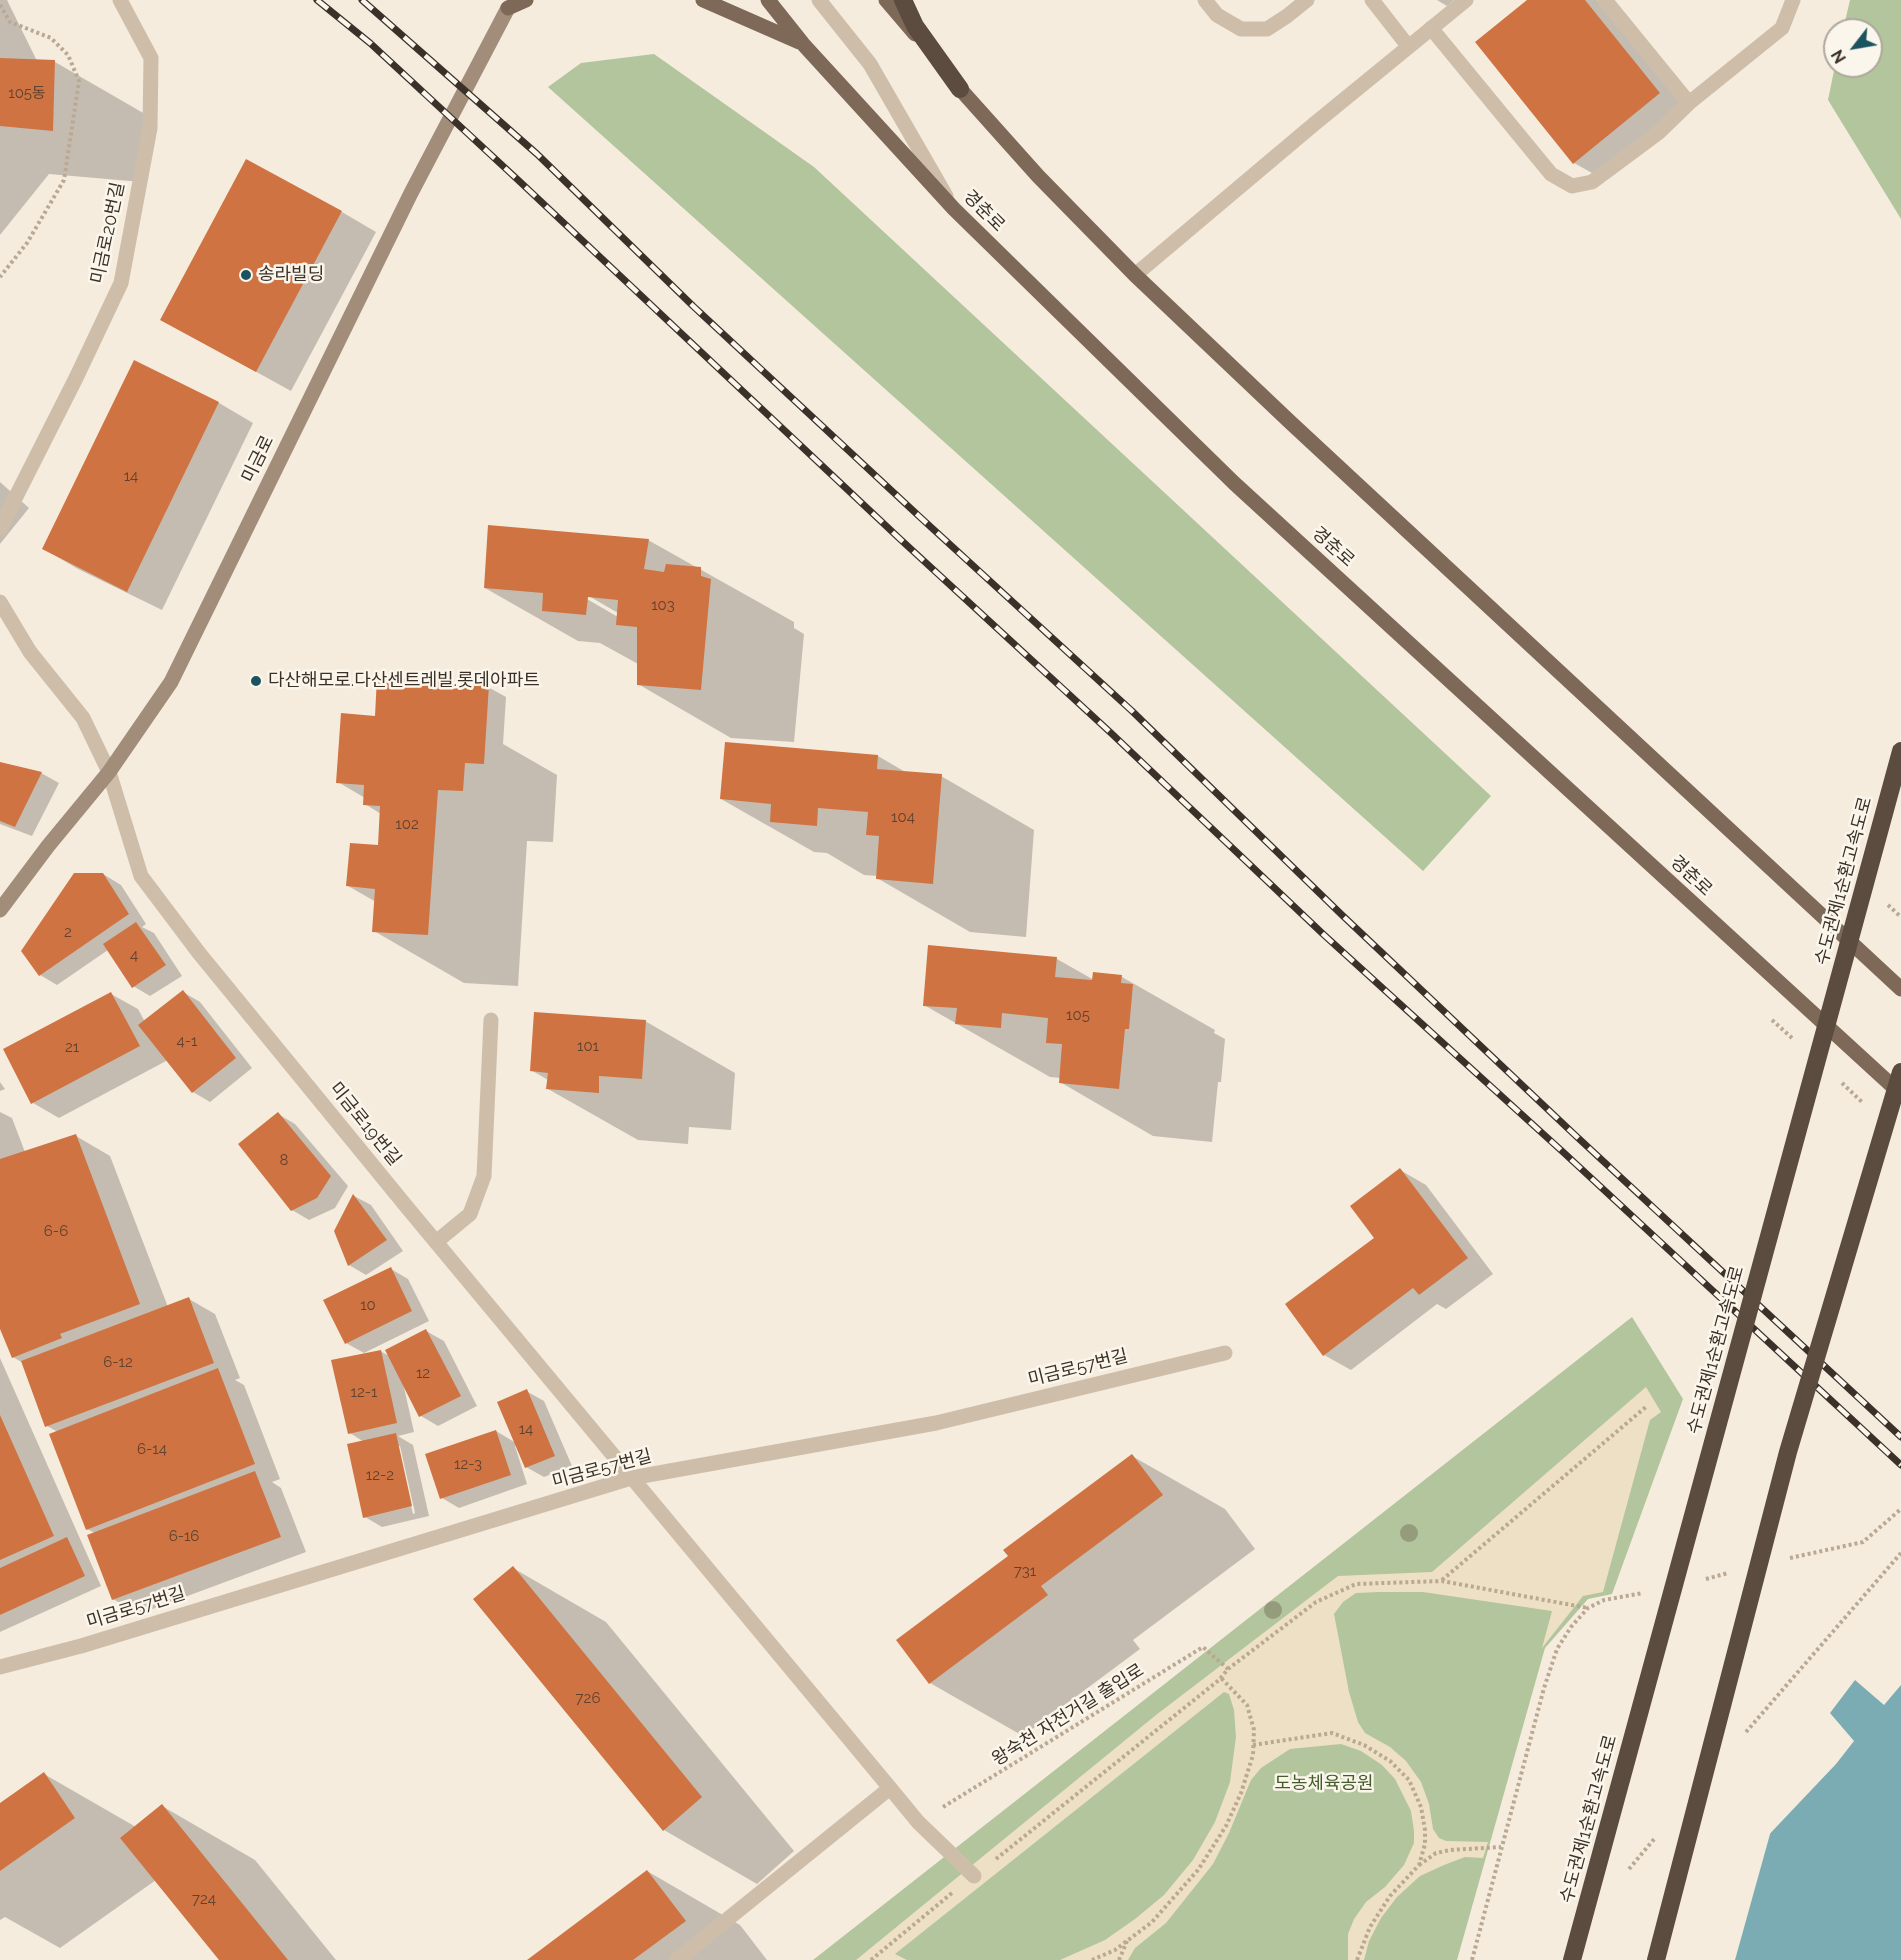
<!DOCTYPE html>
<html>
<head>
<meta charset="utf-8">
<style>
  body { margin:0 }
  #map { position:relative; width:1901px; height:1960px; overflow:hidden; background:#f5ecde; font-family:Raleway,sans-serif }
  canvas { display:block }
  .north { position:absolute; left:1823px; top:18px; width:60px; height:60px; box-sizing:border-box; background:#fbf6eb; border:2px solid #aea79d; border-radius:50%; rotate:239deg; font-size:16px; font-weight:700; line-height:24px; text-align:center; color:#3b3129 }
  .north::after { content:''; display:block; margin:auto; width:21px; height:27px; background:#1b5460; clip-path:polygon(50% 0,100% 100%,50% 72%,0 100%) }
</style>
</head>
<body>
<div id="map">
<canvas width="1901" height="1960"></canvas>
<div class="north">N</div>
</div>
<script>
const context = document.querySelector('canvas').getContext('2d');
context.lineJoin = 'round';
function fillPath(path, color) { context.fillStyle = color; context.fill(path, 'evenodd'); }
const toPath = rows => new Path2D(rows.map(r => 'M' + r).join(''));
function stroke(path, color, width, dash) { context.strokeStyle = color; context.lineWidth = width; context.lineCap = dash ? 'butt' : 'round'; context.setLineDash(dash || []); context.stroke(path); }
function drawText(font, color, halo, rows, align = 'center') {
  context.font = font + ' Raleway,"Noto Sans KR",sans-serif'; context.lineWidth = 5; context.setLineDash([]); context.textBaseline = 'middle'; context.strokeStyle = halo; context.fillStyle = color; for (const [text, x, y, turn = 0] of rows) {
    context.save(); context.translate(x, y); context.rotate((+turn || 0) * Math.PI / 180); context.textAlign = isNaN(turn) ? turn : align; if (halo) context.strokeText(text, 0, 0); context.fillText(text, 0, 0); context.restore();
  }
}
fillPath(toPath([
  [1850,0,1901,0,1901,219,1828,100,1835,66,1871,66,1871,30,1843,30],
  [654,54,814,167,1491,796,1423,871,548,87,581,63],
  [1632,1317,1683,1399,1612,1594,1588,1599,1545,1648,1457,1960,813,1960]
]), '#b3c59c');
fillPath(toPath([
  [1646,1387,1661,1412,1650,1420,1603,1592,1583,1596,1542,1648,1552,1611,1423,1592,1379,1592,1356,1593,1343,1602,1334,1614,1349,1692,1358,1722,1365,1733,1390,1747,1406,1761,1421,1782,1429,1804,1433,1829,1439,1838,1446,1841,1488,1842,1483,1858,1465,1857,1444,1865,1420,1876,1397,1897,1381,1918,1369,1941,1364,1960,1348,1960,1348,1934,1354,1919,1366,1902,1385,1887,1404,1865,1414,1843,1414,1831,1411,1811,1395,1779,1382,1765,1361,1751,1341,1744,1290,1749,1261,1768,1251,1780,1229,1833,1213,1864,1166,1923,1135,1948,1128,1960,1060,1960,1105,1940,1135,1919,1164,1895,1193,1860,1215,1822,1230,1782,1236,1737,1234,1710,1229,1694,1224,1692,895,1954,907,1960,856,1960,1156,1715,1338,1576,1432,1572]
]), '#eee0c4');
fillPath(toPath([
  [1855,1680,1884,1705,1901,1685,1901,1960,1650,1960,1836,1764,1854,1741,1830,1713]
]), '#7bacb4');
fillPath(toPath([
  [1772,1827,1735,1960,1647,1960,1648,1958]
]), '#f5ecde');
fillPath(toPath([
  [0,0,7,0,37,61,55,62,145,114,142,182,49,174,0,235],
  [1437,0,1454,0,1447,6],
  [1529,0,1597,0,1685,109,1601,178,1574,163],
  [342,212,376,232,291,391,162,320],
  [135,362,219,403,253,423,162,610,78,569,44,549],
  [0,482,29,508,0,544],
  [648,540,794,622,794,628,804,634,794,742,731,738,638,684,638,664,600,643,578,641,485,588],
  [582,592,618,613,618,617,580,595],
  [488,687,506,697,503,744,557,775,553,842,527,841,518,986,464,983,374,931,376,902,348,886,379,846,381,814,365,804,365,798,338,782,376,717],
  [726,743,878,756,907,773,941,776,1034,830,1026,937,970,932,877,878,878,876,864,875,827,853,814,852,721,799],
  [0,764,41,773,59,783,32,836,0,824],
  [103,874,121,885,146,924,142,927,154,933,182,976,150,996,133,986,108,950,57,985,40,975],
  [1057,959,1094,980,1122,977,1215,1030,1214,1033,1225,1039,1221,1082,1218,1082,1212,1142,1153,1136,1060,1082,1061,1078,1050,1077,924,1005],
  [183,992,200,1002,252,1068,210,1102,193,1092,168,1060,59,1118,33,1103,111,994,138,1009,145,1022],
  [645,1021,735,1073,731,1130,689,1127,688,1144,638,1140,548,1089,548,1080,531,1070],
  [0,1082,5,1089,0,1091],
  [0,1112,12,1118,25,1152,76,1136,110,1156,168,1307,189,1299,215,1314,240,1378,235,1380,244,1385,280,1479,272,1482,281,1488,306,1552,139,1614,113,1599,95,1533,87,1529,58,1432,47,1426,23,1363,13,1357,0,1325],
  [278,1114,295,1124,348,1186,335,1208,309,1220,292,1210],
  [1400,1170,1426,1185,1493,1274,1446,1309,1437,1304,1351,1370,1324,1355,1376,1238],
  [354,1196,371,1205,403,1251,366,1275,349,1265],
  [391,1269,408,1279,429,1321,364,1353,346,1343],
  [426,1331,444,1341,477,1406,438,1426,421,1416,403,1383,414,1432,398,1436,413,1445,429,1516,382,1527,365,1517,364,1442,350,1433,380,1351,391,1357],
  [397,1446,400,1446,415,1513,413,1514],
  [0,1358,101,1586,0,1632],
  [526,1391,544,1401,572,1466,544,1477,526,1467,517,1445,515,1446,527,1484,459,1508,442,1498,496,1431,516,1443],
  [1132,1456,1225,1509,1255,1549,1133,1640,1140,1649,1023,1736,930,1683,1010,1556],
  [513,1568,606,1622,794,1851,757,1884,664,1830,475,1600],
  [44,1774,136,1827,162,1806,255,1860,336,1960,221,1960,156,1880,60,1948,5,1917,0,1920,0,1805],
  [647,1871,740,1925,767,1960,529,1960]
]), '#0003');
fillPath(toPath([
  [1527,0,1585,0,1660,93,1573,164,1475,42],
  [0,58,55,60,53,131,0,126],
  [246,159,342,211,256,372,160,320],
  [134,360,219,402,127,592,42,549],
  [488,525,649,539,644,569,664,572,666,564,701,567,701,576,711,579,701,690,637,685,637,627,616,625,618,600,588,597,586,615,542,611,543,593,484,588],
  [377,677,489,685,484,764,465,763,463,791,438,790,428,935,372,932,375,889,346,886,350,843,378,845,380,806,363,805,364,785,336,783,341,713,375,716],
  [725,742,878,755,877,769,942,774,933,884,876,879,879,836,866,835,868,812,818,808,817,826,770,822,771,804,720,799],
  [0,762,42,772,15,827,0,821],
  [74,873,103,873,129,914,39,976,21,951],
  [136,922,166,965,132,988,103,944],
  [928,945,1057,957,1055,977,1092,980,1093,972,1122,975,1121,983,1133,984,1129,1029,1125,1029,1119,1089,1059,1083,1062,1044,1046,1043,1048,1018,1002,1013,1001,1028,955,1024,957,1008,923,1006],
  [183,990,236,1058,192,1093,138,1025],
  [111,992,140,1046,31,1104,3,1049],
  [534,1012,646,1020,642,1079,599,1076,599,1093,546,1089,548,1073,530,1071],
  [278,1112,331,1176,317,1198,291,1211,238,1144],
  [76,1134,140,1304,60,1334,62,1338,12,1358,0,1329,0,1159],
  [1400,1168,1468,1258,1419,1295,1413,1288,1323,1356,1285,1304,1374,1238,1350,1206],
  [353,1194,387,1240,348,1266,334,1231],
  [391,1267,412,1311,345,1344,323,1300],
  [189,1297,214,1363,45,1427,21,1361],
  [426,1329,461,1396,419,1417,385,1350],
  [381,1350,397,1423,348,1434,331,1360],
  [218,1368,255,1464,86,1530,49,1434],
  [527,1389,555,1456,525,1468,497,1402],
  [0,1415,54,1536,0,1560],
  [496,1430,511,1475,440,1499,425,1454],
  [396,1433,412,1506,363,1518,347,1444],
  [1132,1454,1163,1495,1041,1586,1048,1595,929,1684,896,1640,1008,1556,1003,1550],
  [255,1471,281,1537,112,1600,87,1535],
  [67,1537,85,1576,0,1615,0,1568],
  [513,1566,702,1797,663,1831,473,1599],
  [44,1772,75,1818,0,1871,0,1803],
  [162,1804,288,1960,219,1960,120,1838],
  [647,1870,686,1921,633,1960,527,1960]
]), '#cf7342');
stroke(toPath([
  [0,5,10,22,51,38,68,55,79,81,64,180,27,243,0,277],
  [1888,905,1901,917],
  [1772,1020,1792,1038],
  [1842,1083,1863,1103],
  [1790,1558,1863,1542,1901,1509],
  [1706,1579,1728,1573],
  [1442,1580,1647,1406],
  [1746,1732,1901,1553],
  [1253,1745,1332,1733,1364,1745,1390,1761,1409,1780,1421,1807,1425,1830,1425,1844,1419,1865,1390,1896,1370,1927,1357,1960],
  [943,1807,1203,1647,1228,1669],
  [996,1859,1219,1680,1228,1669,1316,1602,1356,1584,1442,1581,1588,1608],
  [1419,1865,1436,1853,1450,1850,1501,1847],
  [1629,1869,1655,1838],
  [871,1960,952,1893],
  [1092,1960,1115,1950,1152,1922,1198,1870,1226,1826,1241,1793,1253,1755,1254,1730,1247,1705,1221,1678],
  [1119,1960,1127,1941],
  [1472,1960,1544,1688,1557,1649,1571,1627,1588,1608,1604,1600,1643,1593]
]), '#baa893', 4, [3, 3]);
stroke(toPath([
  [819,0,870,64,946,196],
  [1205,0,1217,15,1241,29,1267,29,1287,16,1307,0],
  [1372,0,1408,46],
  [1605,0,1689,103,1782,28,1793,0],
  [1431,28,1551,174,1572,186,1592,182,1658,133,1689,103],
  [1135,275,1313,125,1466,0],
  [436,1242,470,1214,484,1176,491,1020],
  [890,1788,918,1822,974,1876]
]), '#cebea9', 15);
stroke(toPath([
  [0,528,76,378,121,283,150,128,151,58,120,0],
  [0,602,30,652,83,718,109,772,141,876,199,953,406,1206,890,1788,677,1960],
  [0,1667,81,1646,631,1478,936,1423,1225,1353]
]), '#cebea9', 15);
stroke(toPath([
  [0,910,48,846,109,772,171,682,411,193,508,8]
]), '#a28d7a', 15);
stroke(toPath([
  [703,0,799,42],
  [768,0,803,44,954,209,1234,483,1901,1094],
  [886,0,915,34],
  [508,8,526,0],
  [953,81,1038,176,1135,275,1290,422,1901,989]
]), '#7e6959', 15);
stroke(toPath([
  [903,0,915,26,960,89]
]), '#5c4c40', 18);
const rail = toPath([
  [317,0,370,43,517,179,900,539,1111,733,1323,934,1563,1152,1901,1465],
  [362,0,537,154,693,306,921,518,1132,711,1342,915,1576,1136,1901,1437]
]);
stroke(rail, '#3b3129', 7);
stroke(rail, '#fbf6eb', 4.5, [14]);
stroke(toPath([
  [1572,1960,1901,751],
  [1656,1960,1788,1452,1901,1072]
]), '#5c4c40', 18);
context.fillStyle = '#949c7c';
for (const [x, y] of [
  [1409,1533],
  [1273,1610]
]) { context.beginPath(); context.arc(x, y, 9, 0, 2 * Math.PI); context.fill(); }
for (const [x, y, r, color] of [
  [246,275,6,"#1b5460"],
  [256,681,6,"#1b5460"]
]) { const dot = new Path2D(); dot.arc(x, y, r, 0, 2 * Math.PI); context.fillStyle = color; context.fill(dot); stroke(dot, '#fbf6eb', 2); }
drawText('15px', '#60422f', null, [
  ["105동",27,93],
  ["14",131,476],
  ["103",663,605],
  ["104",903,817],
  ["102",407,824],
  ["2",68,932],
  ["4",134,955],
  ["105",1078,1015],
  ["4-1",187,1041],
  ["101",588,1046],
  ["21",72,1047],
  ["8",284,1160],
  ["6-6",56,1231],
  ["10",368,1305],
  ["6-12",118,1362],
  ["12",423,1373],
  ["12-1",364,1392],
  ["14",526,1429],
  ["6-14",152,1449],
  ["12-3",468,1464],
  ["12-2",380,1475],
  ["6-16",184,1536],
  ["731",1025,1571],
  ["726",588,1698],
  ["724",204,1899]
]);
drawText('18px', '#3b3129', '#fbf6eb', [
  ["경춘로",984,211,45],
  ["미금로20번길",108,233,-78],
  ["미금로",258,459,-64],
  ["경춘로",1333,547,42],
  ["경춘로",1691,876,43],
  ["수도권제1순환고속도로",1844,881,-75],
  ["미금로19번길",365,1124,51],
  ["수도권제1순환고속도로",1716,1350,-75],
  ["미금로57번길",1078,1368,-14],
  ["미금로57번길",602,1469,-15],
  ["미금로57번길",136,1608,-17],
  ["왕숙천 자전거길 출입로",1068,1715,-32],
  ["수도권제1순환고속도로",1589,1819,-75]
]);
drawText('18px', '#3b3129', '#fbf6eb', [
  ["송라빌딩",258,275],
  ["다산해모로.다산센트레빌.롯데아파트",268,681]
], 'left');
drawText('18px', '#445b2b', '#fbf6eb', [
  ["도농체육공원",1324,1784]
]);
</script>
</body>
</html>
